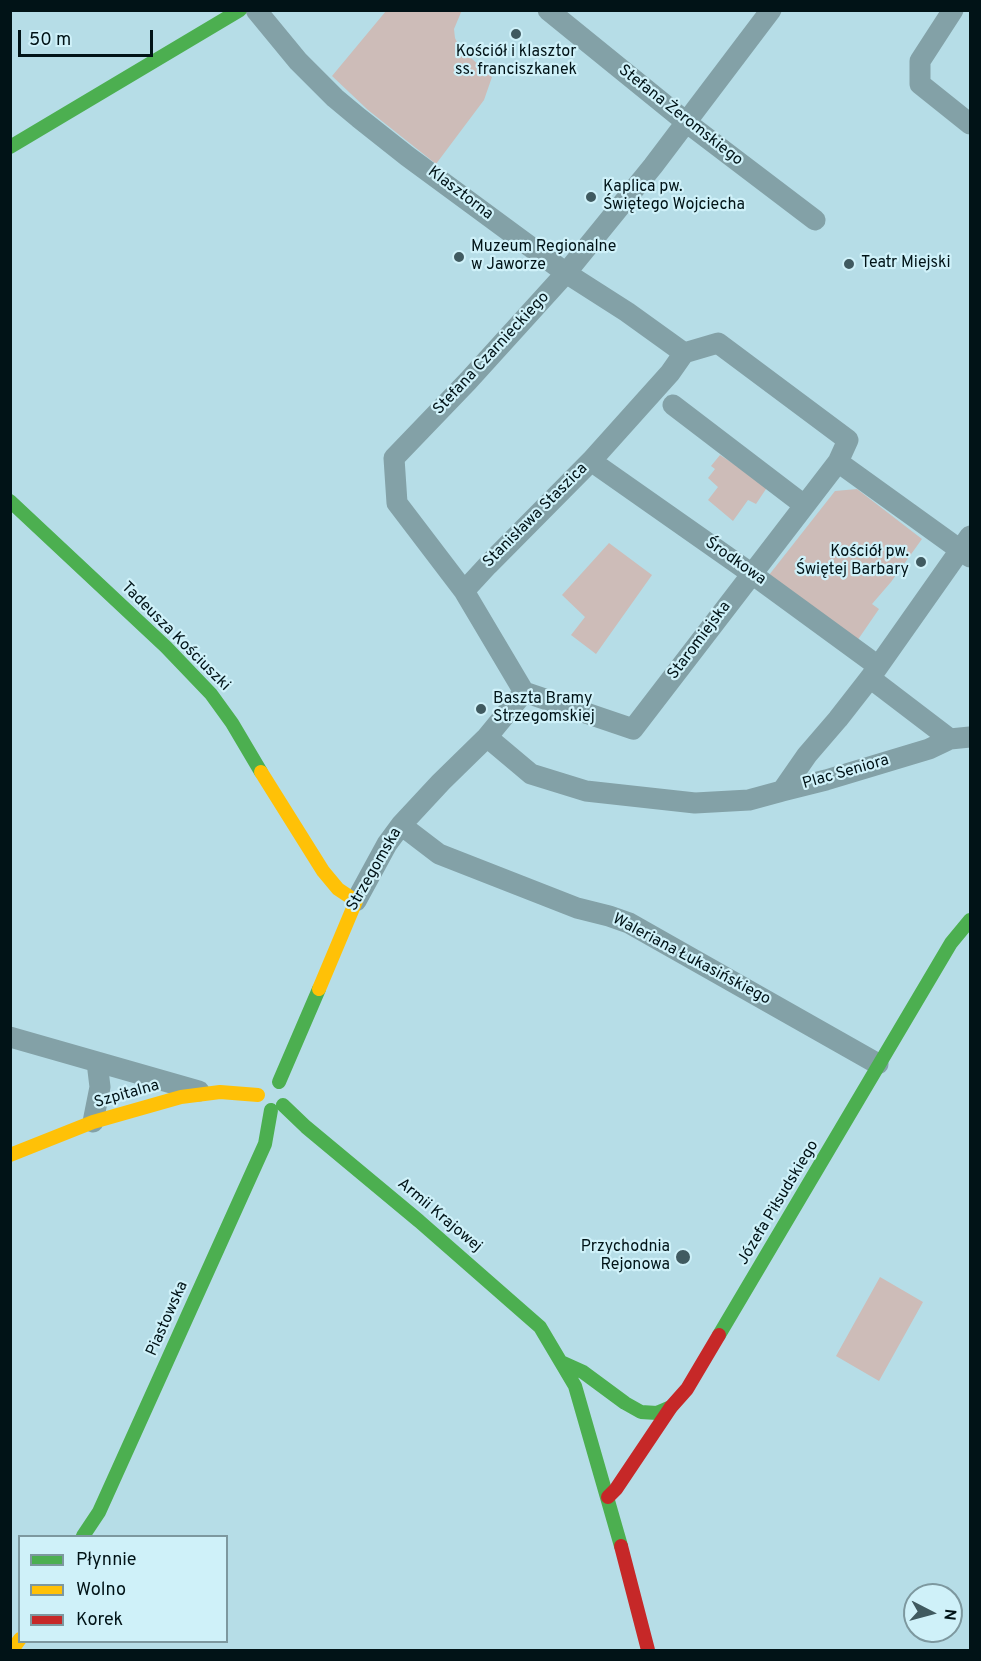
<!DOCTYPE html>
<html>
<head>
<meta charset="utf-8">
<style>
  body { margin:0 }
  #map { position:relative; width:981px; height:1661px; overflow:hidden; background:#b6dde7; font-family:Overpass,sans-serif }
  canvas { display:block }
  .frame { position:absolute; inset:0; border:12px solid #011317; pointer-events:none }
  .legend { position:absolute; left:18px; top:1535px; width:210px; height:108px; box-sizing:border-box; background:#cff1f9; border:2px solid #7d989f; margin:0; padding:8px 10px; list-style:none; font-size:18px; color:#011317 }
  .legend li { display:flex; align-items:center; gap:12px; height:30px }
  .legend b { width:30px; border:2px solid #7d989f }
  .north { position:absolute; left:903px; top:1583px; width:60px; height:60px; box-sizing:border-box; background:#cff1f9; border:2px solid #7d989f; border-radius:50%; rotate:96deg; font-size:16px; font-weight:700; line-height:24px; text-align:center; color:#011317 }
  .north::after { content:''; display:block; margin:auto; width:21px; height:27px; background:#405a60; clip-path:polygon(50% 0,100% 100%,50% 72%,0 100%) }
  .scale { position:absolute; left:18px; top:30px; width:135px; height:27px; box-sizing:border-box; border:3px solid #011317; border-top:0; padding-left:8px; font-size:18px; line-height:21px; white-space:nowrap; color:#011317; -webkit-text-stroke:4px #cff1f9; paint-order:stroke }
</style>
</head>
<body>
<div id="map">
<canvas width="981" height="1661"></canvas>
<div class="frame"></div>
<ul class="legend">
<li><b style="height:8px;background:#4caf50"></b>Płynnie</li>
<li><b style="height:8px;background:#ffc107"></b>Wolno</li>
<li><b style="height:8px;background:#c62828"></b>Korek</li>
</ul>
<div class="north">N</div>
<div class="scale">50 m</div>
</div>
<script>
const context = document.querySelector('canvas').getContext('2d');
context.lineJoin = 'round';
function fillPath(path, color) { context.fillStyle = color; context.fill(path, 'evenodd'); }
const toPath = rows => new Path2D(rows.map(r => 'M' + r).join(''));
function stroke(path, color, width, dash) { context.strokeStyle = color; context.lineWidth = width; context.lineCap = dash ? 'butt' : 'round'; context.setLineDash(dash || []); context.stroke(path); }
function drawText(font, color, halo, rows, align = 'center') {
  context.font = font + ' Overpass,sans-serif'; context.lineWidth = 4.5; context.setLineDash([]); context.textBaseline = 'middle'; context.strokeStyle = halo; context.fillStyle = color; for (const [text, x, y, turn = 0] of rows) {
    context.save(); context.translate(x, y); context.rotate((+turn || 0) * Math.PI / 180); context.textAlign = isNaN(turn) ? turn : align; if (halo) context.strokeText(text, 0, 0); context.fillText(text, 0, 0); context.restore();
  }
}
fillPath(toPath([
  [462,10,454,29,455,38,460,48,492,77,484,100,436,164,368,110,332,76,386,11],
  [720,455,768,486,756,504,748,500,733,521,708,500,718,487,708,478,715,469,711,466],
  [857,489,922,539,891,582,872,604,879,609,857,641,769,575,835,491],
  [609,543,652,575,596,654,571,635,585,617,562,595],
  [880,1277,923,1302,879,1381,836,1356]
]), '#cdbcb8');
stroke(toPath([
  [256,10,298,61,335,98,359,118,407,156,566,273,627,312,684,353],
  [548,10,686,122,815,220],
  [953,10,920,61,920,84,970,124],
  [673,405,804,505],
  [591,461,752,574,878,666],
  [838,462,970,557],
  [464,591,397,503,394,458,468,381,566,273,653,166,771,10],
  [870,678,950,739,929,749,826,780,782,791,807,755,838,719,870,678,970,536],
  [524,692,633,729,838,462,848,440,718,343,684,353],
  [524,692,464,591,488,565,591,461,670,373,684,353],
  [487,737,531,774,586,791,695,803,749,800,782,791],
  [950,739,970,737],
  [401,825,439,854,577,908,609,916,629,923,878,1064],
  [356,901,387,844,401,825,441,782,487,737,524,692],
  [10,1037,199,1091],
  [93,1122,100,1087,97,1062]
]), '#83a1a7', 21);
stroke(toPath([
  [10,147,240,10],
  [10,501,166,647,211,694,232,723,261,772],
  [279,1082,319,989],
  [283,1105,306,1127,419,1221,540,1327,575,1386,621,1546],
  [719,1335,951,943,970,920],
  [563,1363,583,1372,625,1403,641,1412,657,1413,671,1407],
  [83,1536,99,1512,265,1144,271,1110]
]), '#4caf50', 14);
stroke(toPath([
  [261,772,323,871,338,889,356,901,319,989],
  [10,1155,93,1122,181,1097,220,1092,258,1095],
  [12,1650,20,1639]
]), '#ffc107', 14);
stroke(toPath([
  [608,1497,616,1489,671,1407,687,1389,719,1335],
  [621,1546,648,1650]
]), '#c62828', 14);
for (const [x, y, r, color] of [
  [516,34,6,"#405a60"],
  [591,197,6,"#405a60"],
  [459,257,6,"#405a60"],
  [849,264,6,"#405a60"],
  [921,562,6,"#405a60"],
  [481,709,6,"#405a60"],
  [683,1257,8,"#405a60"]
]) { const dot = new Path2D(); dot.arc(x, y, r, 0, 2 * Math.PI); context.fillStyle = color; context.fill(dot); stroke(dot, '#cff1f9', 2); }
drawText('16px', '#011317', '#cff1f9', [
  ["Kościół i klasztor",516,53,"center"],
  ["ss. franciszkanek",516,71,"center"],
  ["Kaplica pw.",603,188],
  ["Świętego Wojciecha",603,206],
  ["Muzeum Regionalne",471,248],
  ["w Jaworze",471,266],
  ["Teatr Miejski",861,264],
  ["Kościół pw.",909,553,"right"],
  ["Świętej Barbary",909,571,"right"],
  ["Baszta Bramy",493,700],
  ["Strzegomskiej",493,718],
  ["Przychodnia",670,1248,"right"],
  ["Rejonowa",670,1266,"right"]
], 'left');
drawText('16px', '#011317', '#cff1f9', [
  ["Stefana Żeromskiego",680,116,38],
  ["Klasztorna",460,194,37],
  ["Stefana Czarnieckiego",492,354,-47],
  ["Stanisława Staszica",536,516,-45],
  ["Środkowa",735,562,35],
  ["Tadeusza Kościuszki",175,637,45],
  ["Staromiejska",700,641,-53],
  ["Plac Seniora",846,773,-16],
  ["Strzegomska",375,870,-60],
  ["Waleriana Łukasińskiego",691,960,28],
  ["Szpitalna",127,1095,-16],
  ["Józefa Piłsudskiego",779,1203,-59],
  ["Armii Krajowej",439,1216,40],
  ["Piastowska",168,1319,-66]
]);
</script>
</body>
</html>
